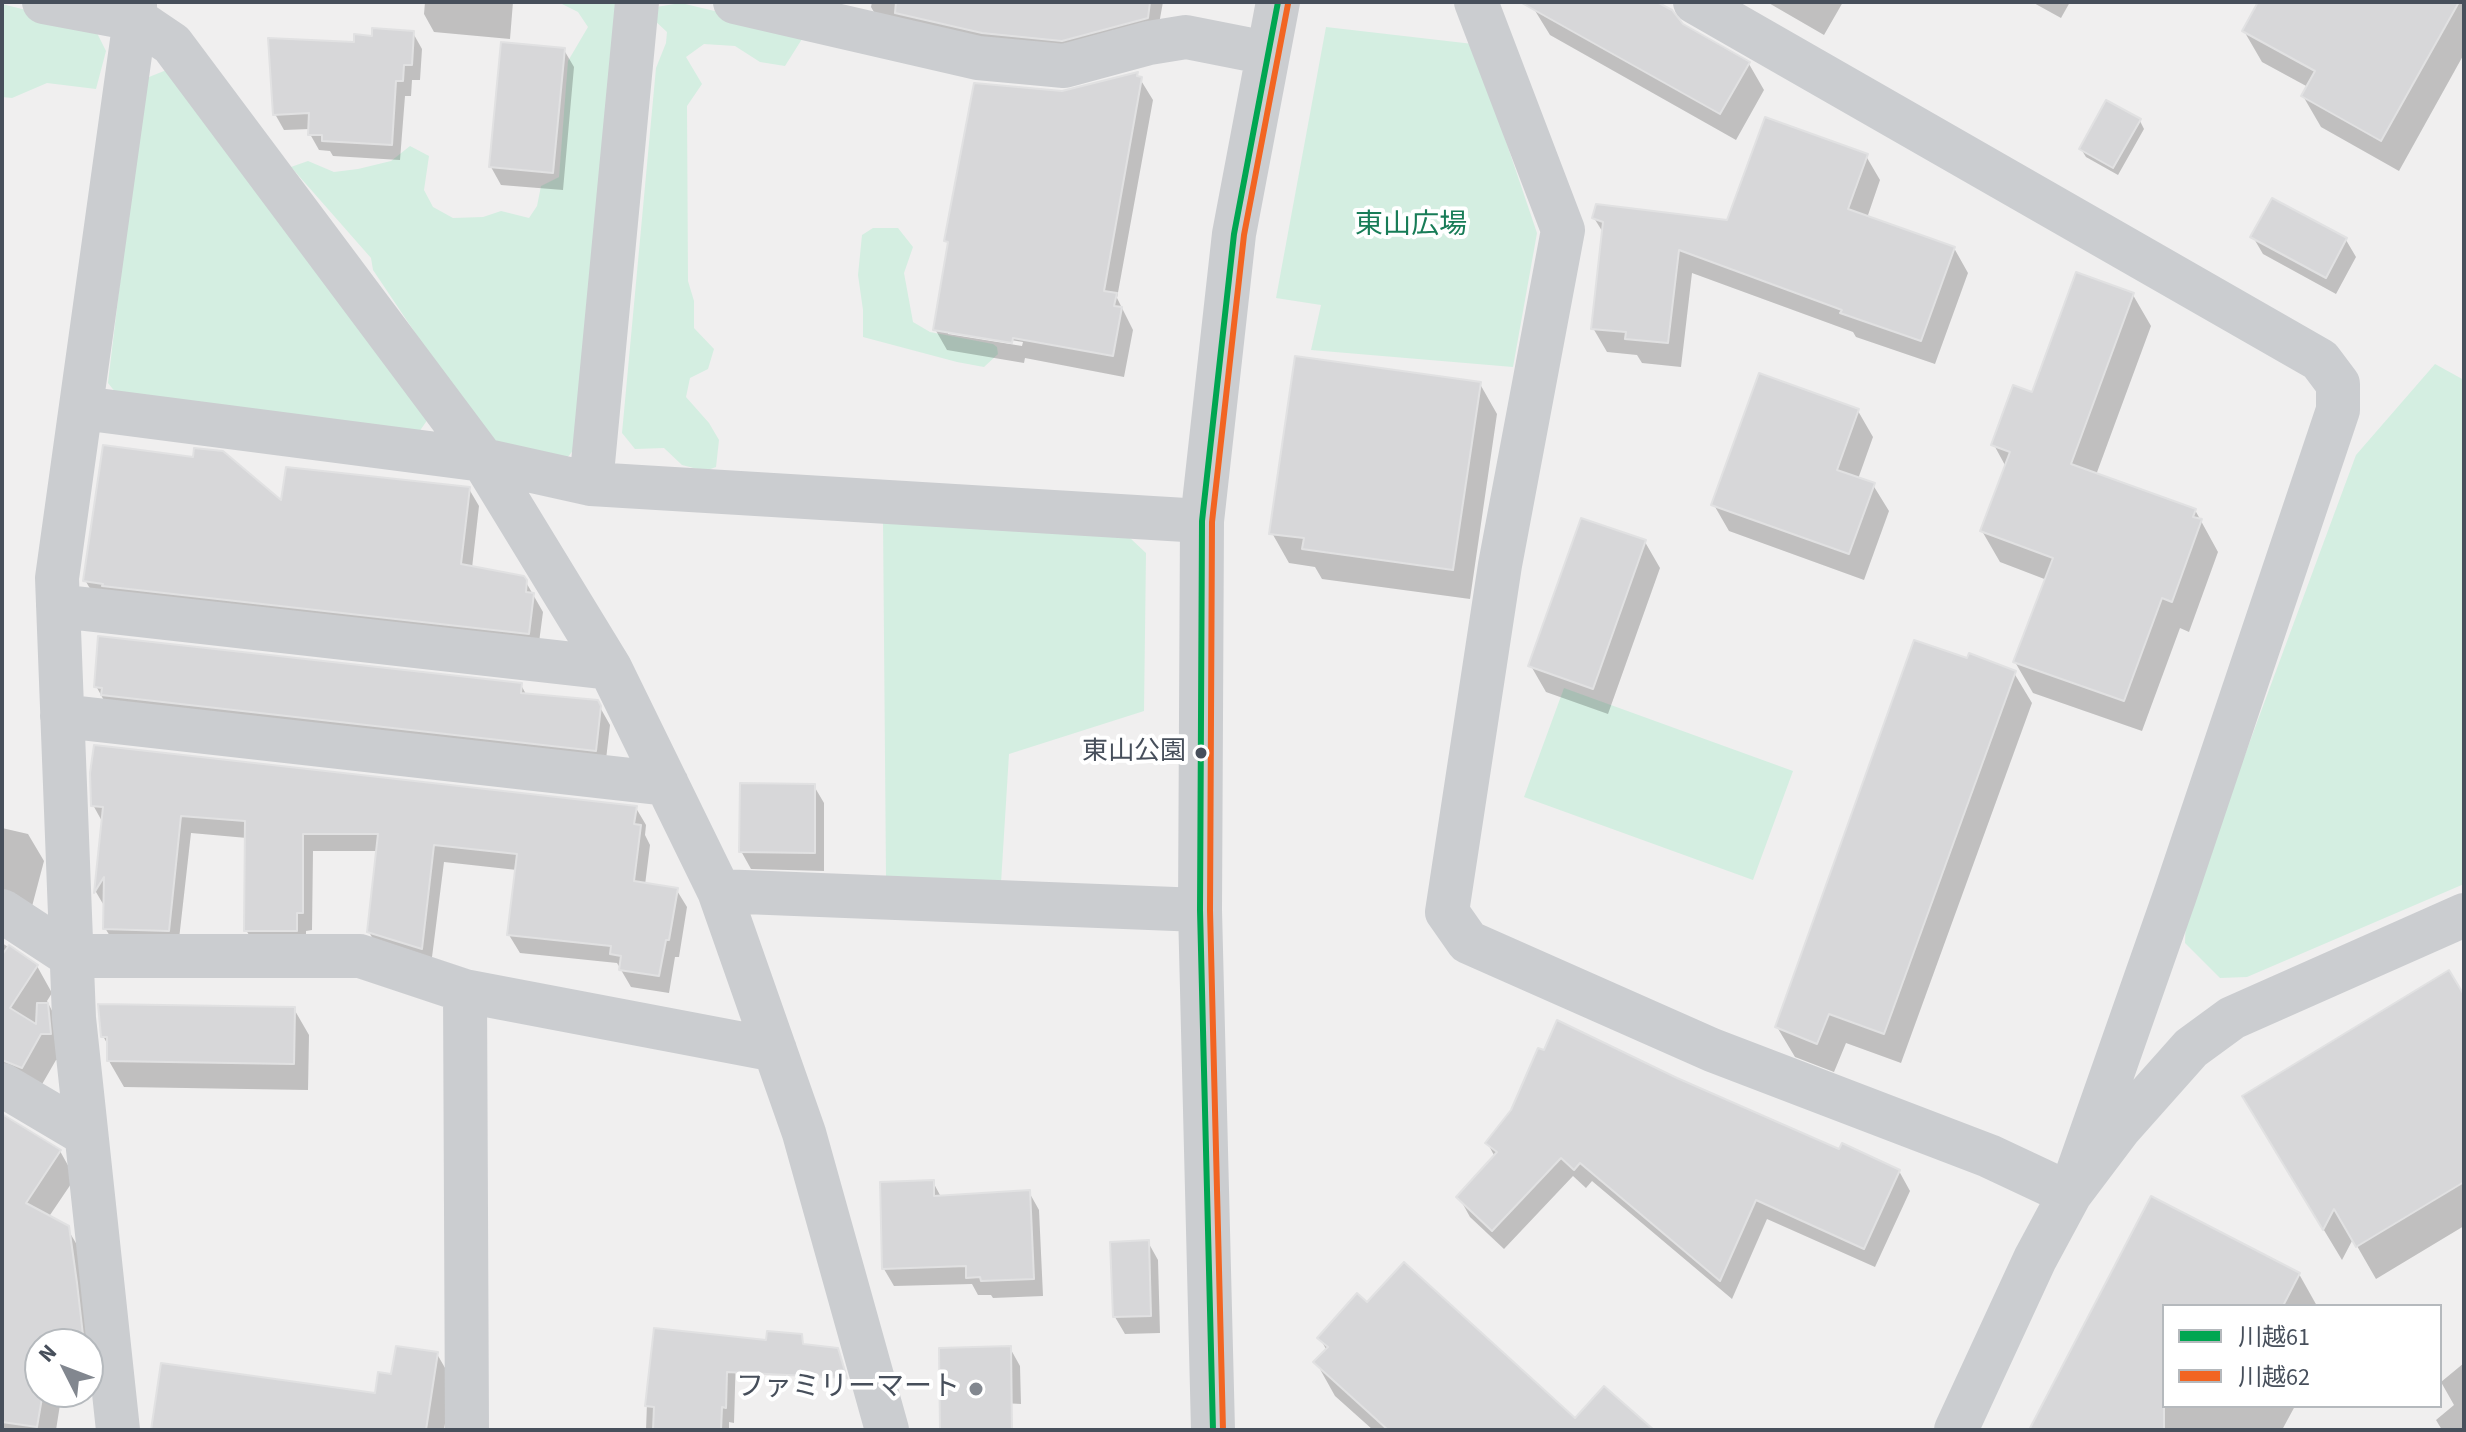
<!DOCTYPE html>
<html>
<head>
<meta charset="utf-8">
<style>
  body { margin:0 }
  #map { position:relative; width:2466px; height:1432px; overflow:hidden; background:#f0efef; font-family:"Source Sans 3","Noto Sans JP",sans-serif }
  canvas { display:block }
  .frame { position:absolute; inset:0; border:4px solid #474f5b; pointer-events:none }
  .legend { position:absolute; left:2162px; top:1304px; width:280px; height:104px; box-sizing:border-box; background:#fff; border:2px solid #b5b9bd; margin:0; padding:10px 14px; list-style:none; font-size:24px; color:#474f5b }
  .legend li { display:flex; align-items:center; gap:16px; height:40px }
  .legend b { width:40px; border:2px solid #b5b9bd }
  .north { position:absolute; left:24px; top:1328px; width:80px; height:80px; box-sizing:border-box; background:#fff; border:2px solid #b5b9bd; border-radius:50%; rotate:312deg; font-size:22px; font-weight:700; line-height:32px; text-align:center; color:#474f5b }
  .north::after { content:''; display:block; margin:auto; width:28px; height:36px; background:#82878f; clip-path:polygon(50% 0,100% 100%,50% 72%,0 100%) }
</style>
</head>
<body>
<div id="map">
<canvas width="2466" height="1432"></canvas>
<div class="frame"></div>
<ul class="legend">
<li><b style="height:10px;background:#00a651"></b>川越61</li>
<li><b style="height:10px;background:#f26522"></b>川越62</li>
</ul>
<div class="north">N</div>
</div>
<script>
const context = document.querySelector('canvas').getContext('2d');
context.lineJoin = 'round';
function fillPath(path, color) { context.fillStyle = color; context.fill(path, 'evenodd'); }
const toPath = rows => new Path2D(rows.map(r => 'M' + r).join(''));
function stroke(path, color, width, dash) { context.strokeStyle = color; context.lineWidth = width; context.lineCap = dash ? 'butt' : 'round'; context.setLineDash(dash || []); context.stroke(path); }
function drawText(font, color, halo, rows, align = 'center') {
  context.font = font + ' "Source Sans 3","Noto Sans JP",sans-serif'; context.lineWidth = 8; context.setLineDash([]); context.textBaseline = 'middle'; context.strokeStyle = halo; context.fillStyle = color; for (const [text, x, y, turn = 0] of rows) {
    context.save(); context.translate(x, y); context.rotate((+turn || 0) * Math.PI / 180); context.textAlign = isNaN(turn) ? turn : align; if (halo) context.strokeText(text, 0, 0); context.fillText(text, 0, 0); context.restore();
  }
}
fillPath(toPath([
  [558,2,614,2,616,7,596,221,584,437,567,458,515,459,481,431,373,270,371,258,291,167,308,161,334,172,358,169,391,161,410,146,429,156,424,190,433,207,453,218,483,217,501,211,529,218,537,206,541,186,559,177,568,61,588,27,578,12],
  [681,3,744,18,802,39,785,66,760,62,735,46,704,44,686,57,702,84,687,106,688,281,694,301,694,328,714,349,708,369,690,378,686,397,709,423,719,440,716,467,705,471,682,465,664,448,635,449,622,433,656,68,666,43,667,32,653,19,656,7],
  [2,4,94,27,106,51,96,89,47,83,12,98,2,97],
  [1326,27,1473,44,1537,233,1513,367,1311,350,1321,305,1276,298],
  [174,67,428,419,419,432,120,398,108,383,144,79],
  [873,228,898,228,913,247,904,273,913,322,930,332,993,344,997,347,998,354,984,367,957,362,863,337,863,310,858,275,862,235],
  [2435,364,2464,380,2464,884,2247,977,2220,978,2185,943,2186,914,2356,455],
  [883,520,1130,538,1146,553,1144,711,1009,754,1001,883,886,877],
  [1564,688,1793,771,1753,880,1524,797]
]), '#d4eee1');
fillPath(toPath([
  [425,2,513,2,510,39,434,32,424,14],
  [872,2,1163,2,1157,35,1073,58,881,24,871,7],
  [1538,2,1653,2,1681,25,1749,64,1764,90,1736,140,1550,35,1534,9],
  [1767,2,1843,2,1824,35],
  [2032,2,2070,2,2061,18],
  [2260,2,2464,2,2464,54,2399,171,2321,127,2303,96,2308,87,2262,62,2244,31],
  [413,33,422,49,420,80,412,80,411,96,405,96,400,160,333,156,330,151,319,150,310,134,310,129,284,130,275,114,356,44,374,38],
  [564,50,574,67,563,190,501,185,491,167],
  [1137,74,1153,100,1117,298,1133,330,1124,377,1025,358,1024,363,947,350,935,329,950,246,946,240,1062,93],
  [948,330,1023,342,1022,346,948,334],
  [2140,121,2144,129,2118,175,2086,157,2081,149],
  [1866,156,1880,180,1867,218,1954,248,1968,273,1935,364,1856,337,1853,332,1692,273,1681,367,1642,363,1637,355,1607,352,1593,328,1604,234,1594,218,1728,222],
  [2253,237,2346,240,2356,257,2336,294,2263,254],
  [2133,295,2151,326,2096,475,2195,510,2218,552,2189,632,2180,628,2142,731,2033,693,2015,662,2047,580,2000,562,1982,531,2006,467,1994,445,2033,395],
  [1480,384,1497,414,1470,599,1322,579,1315,567,1289,563,1272,533],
  [1858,411,1873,437,1858,479,1873,485,1889,511,1864,580,1729,531,1714,505],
  [469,489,479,506,472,568,523,577,543,612,538,650,95,597,85,580],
  [1645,542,1660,568,1608,714,1546,692,1531,666],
  [2014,673,2032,703,1901,1063,1846,1043,1834,1072,1795,1057,1777,1027],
  [521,685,527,696,597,702,610,725,605,768,106,704,96,686],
  [814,786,824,803,824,871,751,869,741,851],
  [93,805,636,808,646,825,645,835,650,845,645,885,676,889,687,907,679,957,675,957,669,993,631,987,617,963,520,953,509,935,517,870,444,862,431,965,379,950,369,932,378,851,313,851,312,930,306,931,306,948,257,948,246,930,247,838,191,833,178,948,116,946,105,928,106,909,96,892,103,823],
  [2,828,28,834,44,861,30,914,2,911],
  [2,943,37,966,52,993,47,1001,63,1032,65,1060,56,1060,37,1093,2,1092],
  [2464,999,2464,1226,2376,1279,2353,1239,2342,1260,2263,1129],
  [294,1009,309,1035,308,1090,124,1087,109,1061,109,1047,103,1036],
  [1676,1080,1840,1152,1899,1171,1910,1191,1875,1267,1767,1219,1732,1299,1592,1181,1586,1188,1573,1176,1504,1249,1470,1217,1459,1197,1495,1157,1488,1144],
  [2,1117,60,1151,75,1178,48,1218,67,1228,83,1255,88,1344,40,1344,40,1392,62,1392,56,1430,2,1430],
  [933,1182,941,1197,1029,1192,1039,1210,1043,1296,993,1298,991,1295,978,1295,972,1284,894,1286,884,1269],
  [2152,1198,2299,1274,2317,1306,2164,1306,2164,1406,2295,1406,2282,1430,2031,1430],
  [1148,1242,1158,1260,1160,1333,1125,1334,1115,1317],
  [1368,1305,1585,1430,1373,1430,1335,1396,1316,1362,1327,1351,1320,1338],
  [1010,1348,1020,1366,1021,1404,952,1400],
  [736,1353,734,1423,729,1422,729,1430,646,1430,648,1376],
  [437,1354,452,1380,444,1430,153,1430,376,1396,393,1376],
  [2464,1363,2464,1430,2442,1430,2436,1420,2454,1405,2441,1382]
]), '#0003');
const building = toPath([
  [896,2,1150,2,1148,18,1062,41,982,33,895,13,896,2],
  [1520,2,1657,2,1672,10,1683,24,1750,62,1720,114,1520,2],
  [2258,2,2459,2,2381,141,2301,96,2315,71,2242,31,2258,2],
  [372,28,414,31,412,65,404,65,403,81,396,81,392,145,322,141,322,135,308,135,309,113,273,115,268,38,354,42,354,34,372,36,372,28],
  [501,42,565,48,553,173,489,167,501,42],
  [1138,72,1137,76,1142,77,1104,291,1117,293,1114,306,1122,307,1113,356,1013,338,1012,343,933,330,948,242,944,241,974,83,1062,91,1138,72],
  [2106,100,2141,119,2113,168,2079,149,2106,100],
  [1765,117,1868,154,1848,209,1955,247,1921,341,1840,313,1842,310,1679,250,1668,343,1625,339,1626,332,1591,329,1603,222,1592,218,1596,204,1727,220,1765,117],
  [2272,198,2347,238,2326,278,2250,237,2272,198],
  [2076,272,2134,293,2071,464,2196,509,2193,517,2202,519,2172,602,2162,598,2124,701,2013,662,2053,558,1980,531,2010,452,1991,445,2013,385,2032,392,2076,272],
  [1295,356,1481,382,1453,570,1302,549,1304,538,1269,534,1295,356],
  [1759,373,1859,409,1837,470,1875,483,1849,554,1711,505,1759,373],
  [103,445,193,457,194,448,223,451,281,500,286,467,470,487,461,564,524,576,527,580,526,592,534,593,529,634,102,586,103,584,83,581,103,445],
  [1581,518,1646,540,1593,689,1528,666,1581,518],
  [98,636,522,683,521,693,598,700,601,706,596,751,101,695,102,688,94,687,98,636],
  [1914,640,1967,658,1969,653,2016,671,1884,1034,1829,1014,1817,1044,1775,1027,1914,640],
  [94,745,637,806,634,824,641,825,634,881,678,888,669,940,666,940,659,976,619,970,621,956,610,954,611,946,507,935,517,854,434,845,422,949,367,932,378,834,303,834,303,913,297,913,297,931,244,931,245,821,181,816,169,931,103,929,104,877,94,893,103,807,91,806,90,773,94,745],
  [740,783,815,784,815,853,739,852,740,783],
  [9,945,38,965,10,1008,36,1024,37,1003,48,1003,51,1034,41,1034,22,1068,2,1060,2,955,9,945],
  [2449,970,2464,995,2464,1182,2356,1247,2334,1209,2323,1230,2242,1096,2449,970],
  [98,1004,295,1007,294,1064,107,1061,107,1037,101,1037,98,1004],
  [1557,1020,1677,1078,1839,1149,1842,1143,1900,1170,1864,1249,1756,1200,1720,1281,1580,1163,1574,1170,1561,1158,1492,1231,1456,1197,1497,1152,1485,1143,1511,1110,1538,1048,1544,1050,1557,1020],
  [2,1114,61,1150,26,1203,69,1226,77,1283,84,1344,40,1344,40,1392,43,1392,37,1427,2,1422,2,1114],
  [934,1180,934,1196,1030,1190,1034,1279,981,1281,980,1277,966,1278,966,1266,882,1269,880,1182,934,1180],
  [2151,1196,2300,1273,2283,1306,2164,1306,2164,1430,2029,1430,2151,1196],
  [1149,1240,1151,1316,1113,1317,1110,1242,1149,1240],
  [1404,1262,1575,1418,1604,1386,1654,1430,1388,1430,1313,1362,1328,1347,1317,1338,1357,1293,1367,1302,1404,1262],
  [654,1328,766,1340,767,1331,802,1334,803,1344,838,1348,847,1378,727,1372,726,1408,722,1407,721,1430,653,1430,654,1407,645,1406,654,1328],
  [396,1346,438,1352,426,1430,151,1430,161,1363,375,1393,378,1372,391,1374,396,1346],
  [1011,1346,1012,1430,940,1430,939,1348,1011,1346]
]);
fillPath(building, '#d7d7d9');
stroke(building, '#e1e1e2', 2);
stroke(toPath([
  [44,2,135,19,172,44,483,460,610,668,719,891,804,1133,887,1430],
  [735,2,978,58,1064,66,1149,43,1186,37,1267,53],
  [1476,2,1563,230,1500,565,1447,912,1468,942,1712,1050,1989,1156,2070,1194,2175,895,2338,410,2338,384,2320,360,1695,2],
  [82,408,483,460,591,484,1202,521],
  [591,484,637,2],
  [58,606,610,668],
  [62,716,667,784],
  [719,891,1200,910],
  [2,911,71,956,360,956,465,991],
  [2,1085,85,1134],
  [118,1430,74,1018,57,578,135,19,135,2],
  [467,1430,465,991,775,1050],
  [1213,1430,1200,910,1202,521,1234,234,1278,2],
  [1956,1430,2035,1259,2070,1194,2119,1129,2191,1048,2232,1018,2464,915]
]), '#cbcdd0', 44);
stroke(toPath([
  [1213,1430,1200,910,1202,521,1234,234,1278,2]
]), '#00a651', 6);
stroke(toPath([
  [1223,1430,1210,910,1212,522,1244,235,1288,4]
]), '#f26522', 6);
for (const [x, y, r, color] of [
  [1201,753,7,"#474f5b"],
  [976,1389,8,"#82878f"]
]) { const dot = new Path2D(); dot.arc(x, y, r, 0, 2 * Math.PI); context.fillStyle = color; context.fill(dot); stroke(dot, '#fff', 3); }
drawText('26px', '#474f5b', '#fff', [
  ["東山公園",1186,753]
], 'right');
drawText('28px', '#187c57', '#fff', [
  ["東山広場",1411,227]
]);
drawText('28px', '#474f5b', '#fff', [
  ["ファミリーマート",960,1389]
], 'right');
</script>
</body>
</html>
